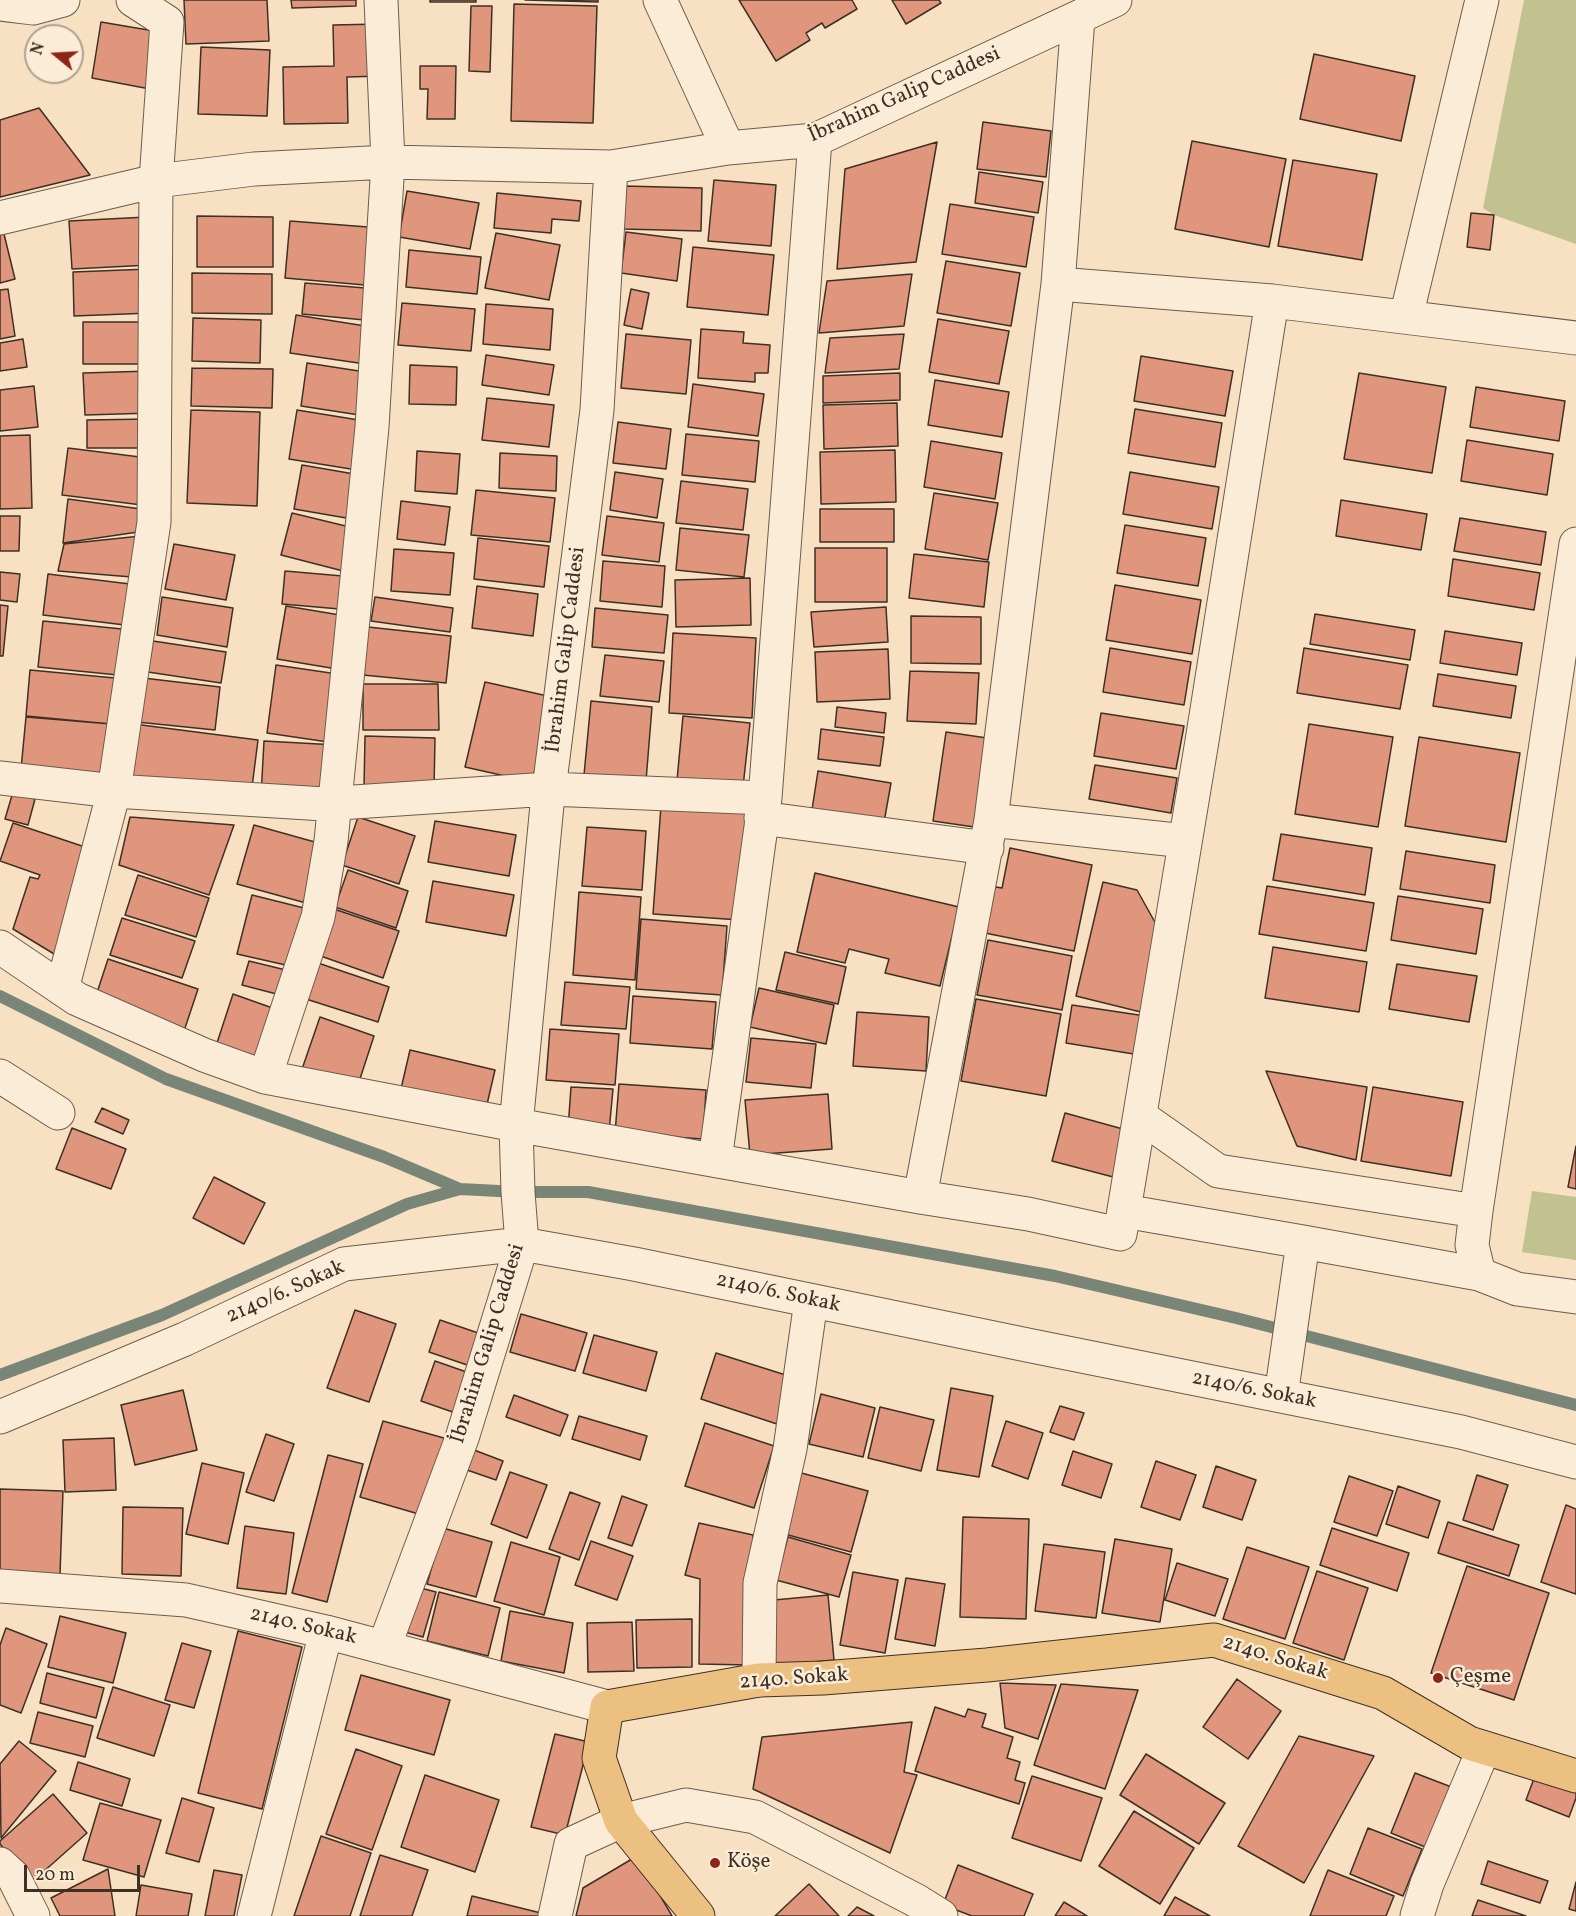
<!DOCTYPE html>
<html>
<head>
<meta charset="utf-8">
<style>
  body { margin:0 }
  #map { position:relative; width:1576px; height:1916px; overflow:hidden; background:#f7e1c2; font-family:Vollkorn,serif }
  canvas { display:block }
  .north { position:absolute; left:24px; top:24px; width:60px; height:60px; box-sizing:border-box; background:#faecd7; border:2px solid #afa18f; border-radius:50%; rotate:288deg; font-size:16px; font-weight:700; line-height:24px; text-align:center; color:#3e3024 }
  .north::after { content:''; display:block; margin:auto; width:21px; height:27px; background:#8f2418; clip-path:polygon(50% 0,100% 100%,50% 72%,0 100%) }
  .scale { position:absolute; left:24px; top:1865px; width:116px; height:27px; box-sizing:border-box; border:3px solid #3e3024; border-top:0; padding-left:8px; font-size:18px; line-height:21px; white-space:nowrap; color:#3e3024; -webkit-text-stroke:4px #faecd7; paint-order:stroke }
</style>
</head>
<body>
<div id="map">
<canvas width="1576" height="1916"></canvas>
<div class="north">N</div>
<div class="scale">20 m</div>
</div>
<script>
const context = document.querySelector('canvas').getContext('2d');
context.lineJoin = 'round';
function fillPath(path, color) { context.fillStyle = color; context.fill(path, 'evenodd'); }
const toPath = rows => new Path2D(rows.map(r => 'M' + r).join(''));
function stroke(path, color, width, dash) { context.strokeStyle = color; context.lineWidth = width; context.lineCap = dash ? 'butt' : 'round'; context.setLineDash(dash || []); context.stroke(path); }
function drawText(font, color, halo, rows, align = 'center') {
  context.font = font + ' Vollkorn,serif'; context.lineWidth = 5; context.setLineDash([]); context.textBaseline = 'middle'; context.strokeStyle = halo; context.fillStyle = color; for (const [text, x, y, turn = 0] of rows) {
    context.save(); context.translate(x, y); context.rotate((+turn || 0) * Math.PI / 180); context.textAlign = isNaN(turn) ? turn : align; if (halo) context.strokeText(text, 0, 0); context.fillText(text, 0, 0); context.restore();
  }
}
fillPath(toPath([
  [1524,0,1576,0,1576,244,1494,215,1483,208],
  [1532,1191,1576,1197,1576,1260,1522,1252]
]), '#c2c190');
stroke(toPath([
  [0,996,166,1079,384,1157,460,1189],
  [0,1375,162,1315,407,1204,460,1189,518,1192,588,1192,1055,1276,1236,1318,1576,1405]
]), '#788577', 12);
const building = toPath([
  [184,0,267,0,269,41,186,44,184,0],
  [291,0,356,0,356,6,292,8,291,0],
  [430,0,476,0,476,2,430,2,430,0],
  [525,0,598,0,598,2,525,0],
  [739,0,852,0,857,9,825,28,822,23,806,33,810,40,776,61,739,0],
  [892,0,939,0,941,3,906,24,892,0],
  [514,4,597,6,593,123,511,121,514,4],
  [471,6,492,6,490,72,469,71,471,6],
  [101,22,160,32,150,89,92,78,101,22],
  [380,24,381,76,347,77,348,123,284,124,283,67,334,66,333,25,380,24],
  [201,47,270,50,267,116,198,114,201,47],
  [1314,54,1415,76,1401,141,1300,119,1314,54],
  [420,66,456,66,455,119,427,119,428,89,420,89,420,66],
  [39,108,90,175,0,197,0,120,39,108],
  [983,122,1051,131,1046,177,977,169,983,122],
  [1192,141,1286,159,1269,247,1175,229,1192,141],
  [937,142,916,262,837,269,845,169,937,142],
  [1293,160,1377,174,1362,260,1278,246,1293,160],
  [979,172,1043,182,1038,213,975,203,979,172],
  [714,180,776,185,771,246,708,241,714,180],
  [624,186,702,188,701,231,623,229,624,186],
  [407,191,479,203,470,249,399,237,407,191],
  [497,193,581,201,579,221,552,219,551,233,494,228,497,193],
  [950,204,1034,217,1026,267,942,254,950,204],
  [1471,213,1494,215,1490,250,1467,247,1471,213],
  [197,216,273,217,273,267,197,267,197,216],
  [147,217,150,265,72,269,69,221,147,217],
  [290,221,381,228,376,286,285,278,290,221],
  [0,230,3,230,15,279,0,283,0,230],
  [626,232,682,239,677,281,621,273,626,232],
  [496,233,560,245,549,300,485,288,496,233],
  [693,247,774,255,768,315,687,307,693,247],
  [409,250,481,257,477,294,406,287,409,250],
  [946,261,1020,273,1011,326,937,313,946,261],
  [149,269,151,313,74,316,73,272,149,269],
  [192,273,272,274,272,314,192,313,192,273],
  [912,274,904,326,819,333,827,281,912,274],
  [305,283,377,289,375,321,302,314,305,283],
  [8,289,15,336,0,339,0,290,8,289],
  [631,289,649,293,642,329,624,325,631,289],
  [402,303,475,309,471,351,398,345,402,303],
  [486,304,553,309,550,350,483,344,486,304],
  [296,315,378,328,372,365,290,353,296,315],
  [193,318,261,320,260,363,192,361,193,318],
  [938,319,1009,331,999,384,929,372,938,319],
  [83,322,151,322,151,364,83,364,83,322],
  [701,329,744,332,743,343,770,345,768,373,755,373,755,382,698,378,701,329],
  [626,334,691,340,686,394,621,388,626,334],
  [904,334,899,369,825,373,830,338,904,334],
  [23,339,27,367,0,371,0,343,23,339],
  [486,355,554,365,549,395,482,385,486,355],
  [1141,356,1233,371,1225,416,1134,401,1141,356],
  [307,363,372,373,366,416,301,406,307,363],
  [410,365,457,367,456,405,409,404,410,365],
  [192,368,273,369,272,408,191,406,192,368],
  [150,371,152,413,85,415,83,373,150,371],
  [900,373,900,400,823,403,823,376,900,373],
  [1359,373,1446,387,1432,473,1344,459,1359,373],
  [935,380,1009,392,1002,437,928,425,935,380],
  [693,384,764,394,758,436,688,427,693,384],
  [34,386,38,427,0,431,0,390,34,386],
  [1476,387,1565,401,1559,441,1470,427,1476,387],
  [487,398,554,405,549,447,482,440,487,398],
  [897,403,898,446,824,449,823,405,897,403],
  [1135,409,1222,423,1215,467,1128,453,1135,409],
  [191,410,260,412,257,506,187,503,191,410],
  [297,410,371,422,363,471,289,459,297,410],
  [149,419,149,448,87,448,87,420,149,419],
  [618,422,671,429,666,469,613,463,618,422],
  [686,434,759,441,755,482,682,475,686,434],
  [30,435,32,508,0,509,0,436,30,435],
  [1467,440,1553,454,1547,495,1461,481,1467,440],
  [931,441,1002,453,995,499,924,487,931,441],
  [68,448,148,458,142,505,62,495,68,448],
  [895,450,896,502,821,504,820,452,895,450],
  [417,451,460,454,457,494,415,491,417,451],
  [500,453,557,456,556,491,499,488,500,453],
  [302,465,366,476,358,520,294,509,302,465],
  [615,472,663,479,657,518,610,510,615,472],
  [1130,472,1219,487,1212,529,1123,514,1130,472],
  [681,481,748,489,743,530,676,523,681,481],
  [476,490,555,498,550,542,471,535,476,490],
  [934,493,998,503,988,560,925,549,934,493],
  [68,499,141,509,138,532,63,543,68,499],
  [1341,500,1427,514,1421,550,1336,536,1341,500],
  [401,501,450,507,445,545,397,539,401,501],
  [820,509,894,509,894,542,820,542,820,509],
  [292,513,358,529,347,572,281,555,292,513],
  [0,516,20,516,19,551,0,551,0,516],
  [607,516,664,523,659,562,602,555,607,516],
  [1460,518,1546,532,1541,565,1454,551,1460,518],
  [1125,525,1206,538,1198,586,1117,573,1125,525],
  [680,528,749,535,744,577,676,570,680,528],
  [141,536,132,577,58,571,64,544,141,536],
  [478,538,549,546,544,587,474,579,478,538],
  [174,544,235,555,226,600,165,589,174,544],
  [815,548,887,548,887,602,815,602,815,548],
  [394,549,454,553,450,595,391,591,394,549],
  [914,554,989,562,984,607,909,598,914,554],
  [1453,559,1540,573,1534,610,1448,596,1453,559],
  [603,561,665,566,662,607,600,601,603,561],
  [285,571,354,577,351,610,282,604,285,571],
  [0,572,20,574,17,602,0,600,0,572],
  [48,574,130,584,125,625,43,615,48,574],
  [750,578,751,625,676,627,675,580,750,578],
  [1115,585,1201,600,1192,654,1106,640,1115,585],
  [477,586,538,594,533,636,472,628,477,586],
  [162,597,233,608,227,647,157,635,162,597],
  [375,597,453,608,450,632,371,621,375,597],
  [0,605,8,606,3,656,0,656,0,605],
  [286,606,352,617,343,670,277,659,286,606],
  [886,607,888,642,814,647,811,612,886,607],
  [595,608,668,615,664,653,592,647,595,608],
  [1315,614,1415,630,1410,660,1310,644,1315,614],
  [911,616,981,617,981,664,911,663,911,616],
  [43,621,122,629,118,675,38,667,43,621],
  [368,627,451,636,446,683,363,675,368,627],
  [1445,631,1522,643,1517,675,1440,663,1445,631],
  [673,633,756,638,752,718,669,713,673,633],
  [153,641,226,652,221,683,148,672,153,641],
  [1110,648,1191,662,1184,705,1103,692,1110,648],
  [1304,648,1408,665,1400,709,1297,693,1304,648],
  [888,649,890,699,817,702,815,652,888,649],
  [605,655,664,661,659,702,600,696,605,655],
  [276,665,344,675,335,743,267,733,276,665],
  [30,670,115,678,111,724,26,716,30,670],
  [910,671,979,673,976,724,907,721,910,671],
  [1438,674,1516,686,1511,718,1433,706,1438,674],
  [143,678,220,687,215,730,137,722,143,678],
  [485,682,552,697,532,782,465,767,485,682],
  [363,684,438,684,439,730,363,730,363,684],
  [591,701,652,707,646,781,584,775,591,701],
  [837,707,886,713,884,733,835,727,837,707],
  [1101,713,1184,726,1176,769,1094,756,1101,713],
  [683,716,750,723,743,787,677,780,683,716],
  [26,717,111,724,106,777,21,769,26,717],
  [134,724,258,740,251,795,127,779,134,724],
  [1309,724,1393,737,1378,827,1295,814,1309,724],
  [821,729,884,737,880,766,818,759,821,729],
  [946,732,994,739,981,828,933,821,946,732],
  [365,736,435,738,434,789,364,788,365,736],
  [1419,737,1520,753,1506,842,1405,826,1419,737],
  [264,741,337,745,334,800,261,796,264,741],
  [1095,765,1177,778,1171,813,1089,799,1095,765],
  [818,771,891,783,883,828,811,816,818,771],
  [13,792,35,799,28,825,5,819,13,792],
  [661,806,749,813,740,920,653,914,661,806],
  [130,817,234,825,209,895,119,865,130,817],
  [358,817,415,836,399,884,342,865,358,817],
  [435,821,516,835,509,876,428,862,435,821],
  [13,823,88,848,64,960,13,929,30,877,38,879,40,875,0,861,13,823],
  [254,825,322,844,306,903,237,884,254,825],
  [587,827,646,831,642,890,582,886,587,827],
  [1281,834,1372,848,1365,895,1273,880,1281,834],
  [1010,848,1092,865,1074,951,980,932,990,886,1002,888,1010,848],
  [1406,851,1495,865,1490,903,1400,889,1406,851],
  [348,870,408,891,396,928,335,907,348,870],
  [815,873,959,907,940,986,885,973,889,959,849,949,845,963,797,952,815,873],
  [138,875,209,898,196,937,125,915,138,875],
  [433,881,514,895,506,936,426,922,433,881],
  [1103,882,1137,890,1166,942,1149,1014,1076,996,1103,882],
  [1267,886,1374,903,1366,951,1259,934,1267,886],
  [579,892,641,897,635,980,573,975,579,892],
  [252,895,312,910,299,968,237,954,252,895],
  [1398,896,1483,909,1476,954,1391,940,1398,896],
  [331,908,399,931,383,978,315,954,331,908],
  [122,918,195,941,182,978,110,955,122,918],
  [641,919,727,926,722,995,636,989,641,919],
  [988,940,1072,956,1062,1010,977,995,988,940],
  [1273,947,1367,962,1359,1012,1265,998,1273,947],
  [785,952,846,967,838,1004,776,990,785,952],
  [108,959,198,989,183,1034,93,1005,108,959],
  [249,961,294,972,288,997,242,985,249,961],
  [318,963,389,987,378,1022,306,999,318,963],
  [1397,964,1477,976,1469,1022,1389,1009,1397,964],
  [565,982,630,987,626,1029,561,1025,565,982],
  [759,988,834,1005,826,1044,750,1027,759,988],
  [233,994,281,1011,263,1062,216,1046,233,994],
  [633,996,716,1002,712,1049,630,1043,633,996],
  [976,999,1061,1014,1046,1096,961,1081,976,999],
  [1072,1005,1152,1017,1146,1056,1066,1043,1072,1005],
  [857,1012,929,1017,926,1071,853,1066,857,1012],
  [320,1017,374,1036,356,1091,301,1072,320,1017],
  [550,1029,619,1034,615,1085,546,1080,550,1029],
  [751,1038,816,1044,811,1088,746,1082,751,1038],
  [410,1050,495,1070,485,1113,400,1093,410,1050],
  [1266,1071,1367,1087,1356,1160,1297,1146,1266,1071],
  [619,1084,706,1090,703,1139,615,1133,619,1084],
  [571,1087,613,1089,609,1132,568,1129,571,1087],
  [1373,1087,1463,1102,1451,1176,1361,1161,1373,1087],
  [828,1094,832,1149,750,1155,745,1100,828,1094],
  [102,1108,129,1120,123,1134,95,1122,102,1108],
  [1065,1113,1130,1131,1117,1178,1052,1161,1065,1113],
  [72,1128,126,1149,111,1189,56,1169,72,1128],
  [1576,1146,1576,1189,1568,1187,1576,1146],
  [214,1177,265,1203,244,1244,193,1218,214,1177],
  [355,1310,396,1324,369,1402,327,1388,355,1310],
  [521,1314,587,1333,575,1371,510,1352,521,1314],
  [440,1320,490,1337,479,1369,429,1352,440,1320],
  [594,1335,657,1352,646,1391,583,1373,594,1335],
  [716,1353,792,1377,777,1424,701,1399,716,1353],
  [435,1361,478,1376,464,1416,421,1401,435,1361],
  [951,1388,993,1396,979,1477,937,1470,951,1388],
  [183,1390,197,1450,135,1465,121,1405,183,1390],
  [821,1394,875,1408,863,1457,809,1444,821,1394],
  [514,1395,568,1415,560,1436,506,1417,514,1395],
  [1060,1406,1084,1413,1074,1440,1050,1432,1060,1406],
  [880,1407,934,1420,921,1471,868,1458,880,1407],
  [579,1416,647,1436,640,1460,572,1439,579,1416],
  [383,1421,451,1440,429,1517,360,1497,383,1421],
  [1006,1421,1043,1433,1028,1479,992,1466,1006,1421],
  [705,1423,774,1446,754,1508,685,1486,705,1423],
  [266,1434,294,1444,274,1501,246,1492,266,1434],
  [114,1438,116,1490,65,1492,63,1440,114,1438],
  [474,1450,503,1461,496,1480,467,1470,474,1450],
  [1073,1451,1112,1464,1101,1498,1062,1485,1073,1451],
  [328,1455,363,1464,327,1602,292,1593,328,1455],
  [1156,1461,1196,1475,1180,1520,1141,1507,1156,1461],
  [202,1463,244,1473,228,1544,186,1534,202,1463],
  [1216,1466,1256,1480,1242,1520,1203,1507,1216,1466],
  [794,1471,868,1491,851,1552,777,1532,794,1471],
  [510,1472,547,1485,527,1538,491,1524,510,1472],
  [1477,1475,1508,1485,1493,1530,1463,1520,1477,1475],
  [1349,1476,1393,1491,1377,1536,1334,1522,1349,1476],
  [1398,1486,1440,1501,1428,1538,1386,1524,1398,1486],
  [0,1489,63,1491,60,1574,0,1572,0,1489],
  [570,1492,600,1503,579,1560,549,1549,570,1492],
  [622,1496,647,1505,632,1546,608,1538,622,1496],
  [1566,1505,1576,1509,1576,1594,1541,1582,1566,1505],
  [123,1507,183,1508,181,1576,122,1574,123,1507],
  [963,1517,1029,1519,1026,1619,960,1617,963,1517],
  [1448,1522,1519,1545,1509,1576,1438,1553,1448,1522],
  [699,1523,753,1535,750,1665,699,1664,700,1579,685,1575,699,1523],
  [245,1526,294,1533,286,1594,237,1588,245,1526],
  [443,1528,492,1542,476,1597,427,1584,443,1528],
  [1332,1528,1409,1553,1397,1591,1320,1565,1332,1528],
  [788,1537,851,1555,839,1597,776,1580,788,1537],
  [1115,1539,1172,1549,1160,1622,1102,1613,1115,1539],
  [591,1541,633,1556,617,1600,575,1585,591,1541],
  [511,1542,560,1557,544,1615,494,1601,511,1542],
  [1044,1544,1105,1552,1096,1618,1035,1611,1044,1544],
  [1247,1547,1309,1567,1285,1639,1223,1619,1247,1547],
  [1177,1563,1228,1579,1215,1616,1165,1600,1177,1563],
  [1467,1566,1549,1593,1514,1700,1431,1673,1467,1566],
  [1317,1571,1368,1588,1344,1660,1293,1643,1317,1571],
  [853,1572,898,1580,885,1653,840,1645,853,1572],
  [906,1578,945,1584,935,1646,895,1639,906,1578],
  [409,1585,436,1592,423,1637,397,1630,409,1585],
  [439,1592,500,1608,488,1656,427,1641,439,1592],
  [828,1595,834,1660,769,1666,763,1601,828,1595],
  [510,1611,573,1623,564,1673,501,1661,510,1611],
  [60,1616,126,1633,113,1683,48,1667,60,1616],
  [692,1619,692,1667,637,1668,636,1620,692,1619],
  [632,1622,634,1671,588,1672,587,1623,632,1622],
  [6,1628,47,1644,21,1713,0,1705,0,1645,6,1628],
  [238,1631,302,1647,262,1809,198,1793,238,1631],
  [182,1643,211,1651,194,1708,165,1700,182,1643],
  [47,1673,104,1688,96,1718,40,1703,47,1673],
  [361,1675,450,1700,434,1755,345,1730,361,1675],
  [1237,1679,1281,1711,1248,1759,1203,1727,1237,1679],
  [1000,1683,1056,1685,1038,1739,1005,1728,1000,1683],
  [1061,1684,1138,1690,1105,1789,1034,1765,1061,1684],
  [113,1687,170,1705,154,1756,97,1738,113,1687],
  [935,1707,965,1717,968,1709,986,1714,982,1727,1013,1737,1007,1758,1020,1762,1015,1780,1025,1783,1019,1804,915,1771,935,1707],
  [38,1712,93,1726,85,1757,30,1743,38,1712],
  [912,1722,904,1772,917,1775,890,1853,753,1789,762,1737,912,1722],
  [555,1734,589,1742,565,1835,531,1827,555,1734],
  [1299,1736,1374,1756,1304,1883,1238,1846,1299,1736],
  [19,1741,56,1771,1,1838,0,1764,19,1741],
  [356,1749,402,1766,372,1850,326,1834,356,1749],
  [1146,1754,1225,1803,1199,1844,1120,1795,1146,1754],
  [78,1762,130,1779,122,1806,70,1790,78,1762],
  [1415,1773,1454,1788,1430,1849,1391,1833,1415,1773],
  [1536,1773,1576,1787,1576,1798,1569,1817,1526,1800,1536,1773],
  [425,1775,499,1800,475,1872,401,1847,425,1775],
  [1032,1776,1102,1798,1081,1861,1012,1838,1032,1776],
  [53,1794,87,1833,33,1881,0,1844,0,1841,53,1794],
  [182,1798,214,1808,199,1862,166,1853,182,1798],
  [100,1803,161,1820,144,1877,83,1860,100,1803],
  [1134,1811,1194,1848,1160,1904,1099,1866,1134,1811],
  [1368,1828,1422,1849,1403,1896,1350,1874,1368,1828],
  [321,1836,371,1853,350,1916,294,1916,321,1836],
  [380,1855,428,1870,412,1916,360,1916,380,1855],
  [637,1856,672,1916,576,1916,583,1888,637,1856],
  [1488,1861,1548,1881,1540,1903,1481,1884,1488,1861],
  [958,1865,1033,1894,1024,1916,972,1916,943,1905,958,1865],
  [108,1869,115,1916,60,1916,51,1898,108,1869],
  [214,1870,242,1875,234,1916,205,1916,214,1870],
  [1328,1870,1394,1896,1386,1916,1310,1916,1328,1870],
  [1576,1882,1576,1911,1569,1909,1576,1882],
  [809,1884,839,1916,775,1916,809,1884],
  [141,1885,192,1894,188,1916,136,1916,141,1885],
  [472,1896,545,1914,544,1916,467,1916,472,1896],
  [1175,1897,1210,1916,1164,1916,1175,1897],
  [1478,1900,1526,1916,1472,1916,1478,1900],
  [1064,1902,1087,1916,1055,1916,1064,1902],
  [857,1907,874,1916,848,1916,857,1907]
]);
fillPath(building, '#e0967d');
stroke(building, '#3e3024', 1.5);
const minor = toPath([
  [660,0,728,148],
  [0,4,33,8,63,0],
  [0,218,156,181,254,169,388,162,611,167],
  [1272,301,1576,338],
  [1406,317,1482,0],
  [0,778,114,791,324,804,549,789,765,798,815,140],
  [761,818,987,848],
  [991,820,1185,841],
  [0,947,77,999,204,1055,265,1077,516,1125,920,1197,1028,1214,1120,1234,1202,741,1272,301,1058,284,1078,18],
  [62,989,114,791,154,522,156,181,167,22,133,0],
  [0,1076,58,1113],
  [265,1077,318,917,331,841,372,427,388,162,381,0],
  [1140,1116,1218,1171,1476,1211,1576,544],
  [715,1160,765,798],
  [920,1197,991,820,1058,284],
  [1124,1211,1303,1242,1281,1396],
  [1476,1211,1472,1245,1479,1274,1517,1289,1576,1297],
  [1303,1242,1479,1274],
  [0,1417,185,1339,344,1264,522,1244,634,1264,1032,1346,1461,1432,1576,1462],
  [0,1586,186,1600,326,1632,607,1707],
  [384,1647,462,1438,522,1244,518,1192,516,1125,547,805,597,410,611,167,728,148,815,140,1115,0],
  [759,1680,760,1583,790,1449,811,1301],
  [0,1864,13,1876,33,1916],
  [254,1916,326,1632],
  [555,1916,571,1844,621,1821,686,1805,755,1817,917,1901,941,1916],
  [1417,1916,1427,1884,1484,1748]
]);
const major = toPath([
  [698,1916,621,1821,599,1758,607,1707,759,1680,823,1678,987,1665,1214,1640,1383,1693,1469,1743,1576,1776]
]);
stroke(minor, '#6c5c4c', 35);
stroke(major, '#3e3024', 35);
stroke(minor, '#faecd7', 33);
stroke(major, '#ecc081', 33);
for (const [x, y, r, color] of [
  [1438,1678,6,"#8f2418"],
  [715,1863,6,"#8f2418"]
]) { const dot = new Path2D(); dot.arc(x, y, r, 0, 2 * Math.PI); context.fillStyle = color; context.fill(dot); stroke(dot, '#faecd7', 2); }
drawText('21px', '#3e3024', '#faecd7', [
  ["İbrahim Galip Caddesi",905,96,-24],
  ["İbrahim Galip Caddesi",567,650,-83],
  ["2140/6. Sokak",286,1293,-24],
  ["2140/6. Sokak",778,1294,12],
  ["İbrahim Galip Caddesi",489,1344,-73],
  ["2140/6. Sokak",1254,1391,11],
  ["2140. Sokak",303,1627,13],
  ["2140. Sokak",1275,1659,17],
  ["2140. Sokak",794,1680,-4]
]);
drawText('21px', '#3e3024', '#faecd7', [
  ["Çeşme",1450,1678],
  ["Köşe",727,1863]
], 'left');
</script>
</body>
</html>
